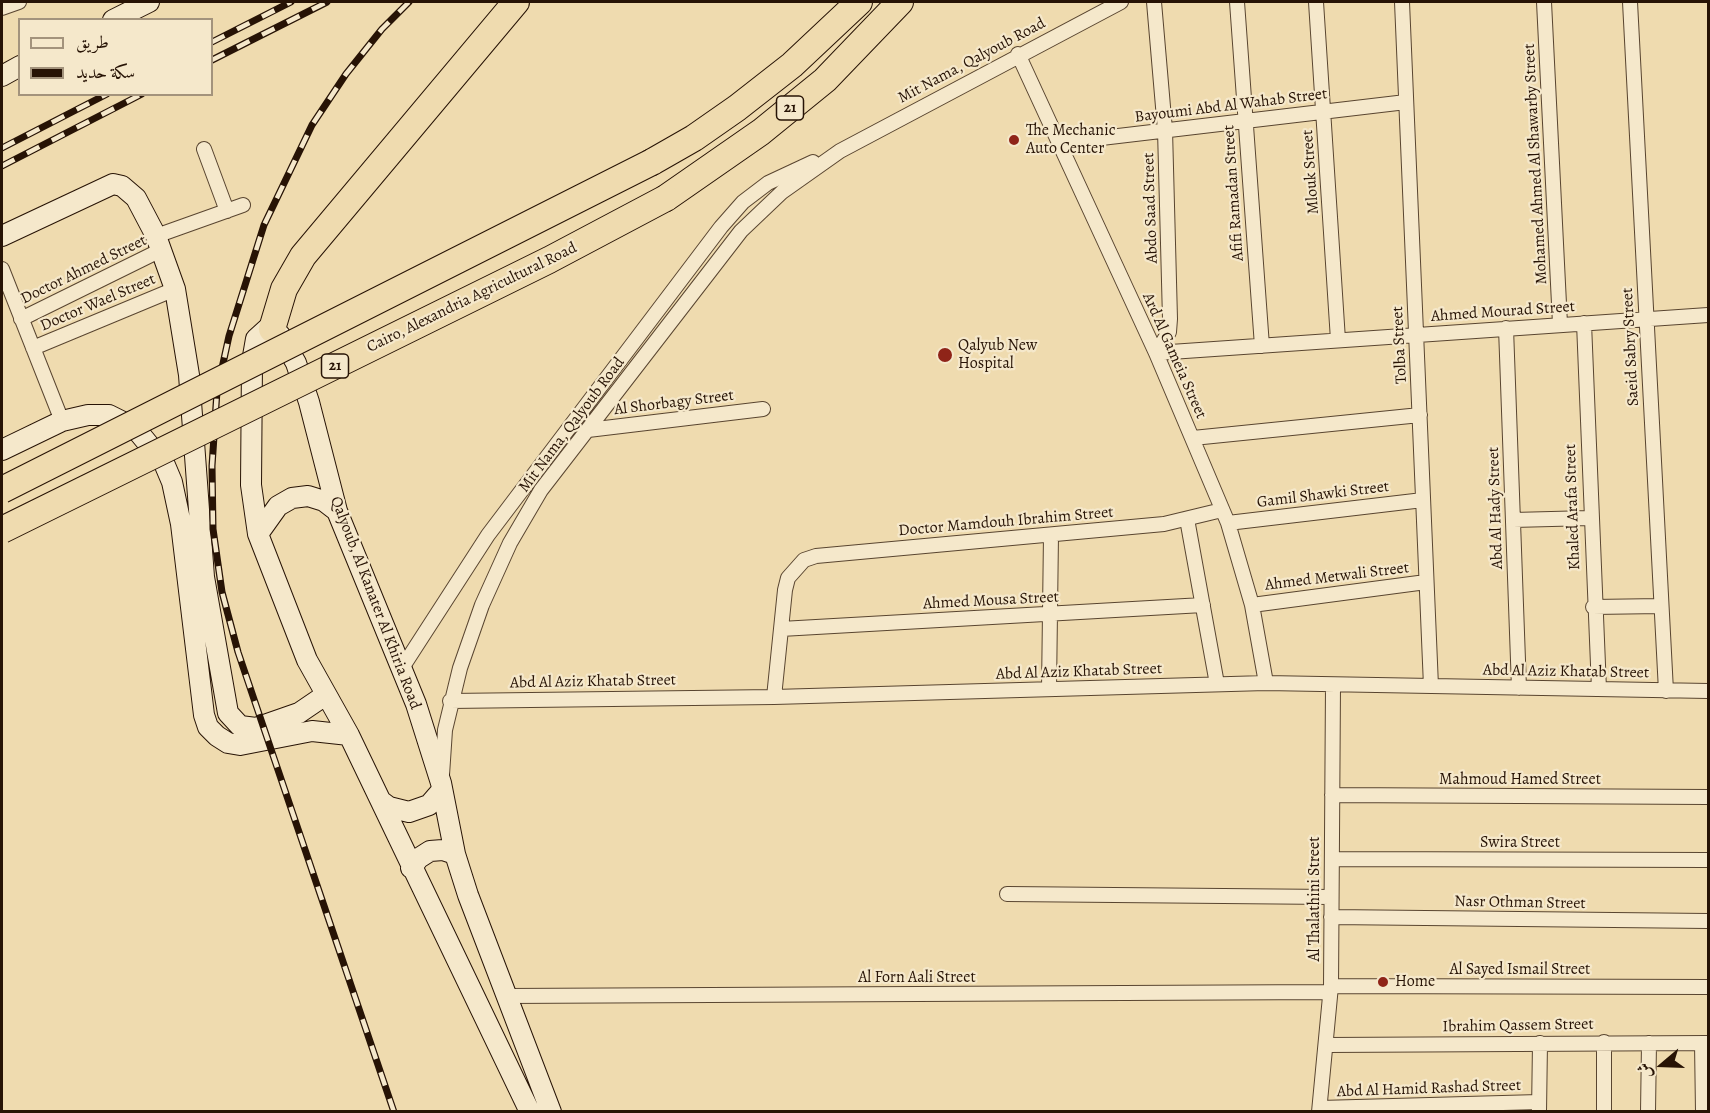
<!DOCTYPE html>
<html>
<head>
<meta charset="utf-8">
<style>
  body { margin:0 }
  #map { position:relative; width:1710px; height:1113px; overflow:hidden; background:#efdbaf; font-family:Alegreya,Amiri,serif }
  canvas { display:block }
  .frame { position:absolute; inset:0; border:3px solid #271305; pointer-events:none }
  .legend { position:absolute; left:18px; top:18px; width:195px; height:78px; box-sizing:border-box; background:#f5e8cb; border:2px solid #a3937c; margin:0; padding:8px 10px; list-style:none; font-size:18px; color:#271305 }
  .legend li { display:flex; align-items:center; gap:12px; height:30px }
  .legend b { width:30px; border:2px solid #a3937c }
  .north { position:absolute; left:1632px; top:1035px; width:60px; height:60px; -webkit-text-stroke:4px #f5e8cb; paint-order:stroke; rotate:251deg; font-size:16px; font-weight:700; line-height:24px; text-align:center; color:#271305 }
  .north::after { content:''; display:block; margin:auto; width:21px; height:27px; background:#271305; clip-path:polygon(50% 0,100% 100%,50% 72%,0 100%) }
</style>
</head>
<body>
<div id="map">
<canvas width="1710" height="1113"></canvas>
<div class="frame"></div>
<ul class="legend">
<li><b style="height:8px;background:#f5e8cb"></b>طريق</li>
<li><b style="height:8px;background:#271305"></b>سكة حديد</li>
</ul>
<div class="north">ش</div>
</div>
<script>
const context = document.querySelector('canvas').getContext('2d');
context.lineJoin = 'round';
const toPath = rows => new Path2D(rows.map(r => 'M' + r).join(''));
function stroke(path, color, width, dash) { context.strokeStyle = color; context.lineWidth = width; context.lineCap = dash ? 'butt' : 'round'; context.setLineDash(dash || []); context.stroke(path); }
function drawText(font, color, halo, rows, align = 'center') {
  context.font = font + ' Alegreya,serif'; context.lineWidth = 4.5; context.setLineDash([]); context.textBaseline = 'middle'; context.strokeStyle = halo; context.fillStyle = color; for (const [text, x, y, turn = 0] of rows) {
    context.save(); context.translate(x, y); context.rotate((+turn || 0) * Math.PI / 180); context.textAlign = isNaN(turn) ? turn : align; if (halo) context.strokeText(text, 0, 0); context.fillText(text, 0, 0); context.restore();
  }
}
const street = toPath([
  [1154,2,1165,130,1170,319,1169,332,1156,353],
  [1237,2,1262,346],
  [1316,2,1338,340],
  [1402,2,1431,686],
  [1544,2,1560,324],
  [1630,2,1666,691],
  [2,8,19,2],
  [1018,54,1156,353,1228,523,1252,605,1266,683],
  [1059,143,1406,102],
  [204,149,227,211],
  [156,236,243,205],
  [2,269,62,421],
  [21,319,161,250],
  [1584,323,1599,689],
  [1506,328,1519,688],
  [33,348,175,289],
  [1156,353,1708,315],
  [588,430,763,409],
  [1193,438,1420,415],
  [1187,519,1217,684],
  [1513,520,1590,518],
  [1228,523,1423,500],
  [1252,605,1426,582],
  [1593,607,1661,606],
  [781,629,1203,605],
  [402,668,488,535,721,227,743,202,768,183,813,162],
  [1049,689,1051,535],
  [774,697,785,590,788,578,804,560,816,556,1164,524,1222,510],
  [450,701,774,697,1266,683,1708,691],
  [442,775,445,730,460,668,482,605,510,543,541,490,741,231,782,192,840,151,1121,2],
  [1332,795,1708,797],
  [1332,859,1708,860],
  [1007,894,1331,897],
  [1331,917,1708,921],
  [1331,986,1708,987],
  [505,996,1330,992],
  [1604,1042,1604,1112],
  [1702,1043,1703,1112],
  [1327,1045,1708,1043],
  [1320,1108,1539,1102],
  [1319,1112,1331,986,1333,686],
  [1539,1112,1540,1043],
  [1648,1112,1649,1043]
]);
const secondary = toPath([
  [113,20,149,2],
  [2,76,20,66],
  [2,236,113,184,122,186,136,198,156,236,175,289,189,375,204,577,228,713,240,726,256,728,299,713,324,696],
  [2,450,62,421,88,415,109,415,135,428,164,463,172,482,181,524,204,715,208,727,217,736,228,743,240,745,312,731,349,735],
  [258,534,278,506,292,498,308,496,324,501,337,511],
  [381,801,389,807,409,812,429,805,442,790],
  [411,868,419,858,430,851,443,850,455,854],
  [530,1112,349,735,307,660,258,534,251,485,252,362,256,339,267,329,272,329,280,335,296,363,309,402,337,511,416,704,441,783,455,854,468,895,551,1112]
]);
const highway = toPath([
  [652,162,694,138,737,108,792,65,859,2],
  [666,198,761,132,825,80,900,2],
  [272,329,284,289,303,256,516,2]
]);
stroke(street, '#594530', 16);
stroke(secondary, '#271305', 22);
stroke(highway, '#271305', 28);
stroke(street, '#f5e8cb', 14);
stroke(secondary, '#f5e8cb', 20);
stroke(highway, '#efdbaf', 26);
const rail = toPath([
  [212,42,291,2],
  [212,60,327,2],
  [2,148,107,94],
  [2,166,142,94],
  [394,1112,238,652,222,592,213,529,212,466,217,391,229,336,264,225,312,125,346,74,382,29,409,2]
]);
stroke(rail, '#271305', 7);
stroke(rail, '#f5e8cb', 4.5, [14]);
const highwayBridge = toPath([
  [2,490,652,162],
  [2,530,549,260,666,198]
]);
stroke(highwayBridge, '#271305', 28, []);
stroke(highwayBridge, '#efdbaf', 26);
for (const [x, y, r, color] of [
  [1014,140,6,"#8f2418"],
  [945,355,8,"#8f2418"],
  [1383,982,6,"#8f2418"]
]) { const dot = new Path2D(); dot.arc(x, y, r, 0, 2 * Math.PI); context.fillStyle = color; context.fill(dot); stroke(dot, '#f5e8cb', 2); }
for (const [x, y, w] of [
  [790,108,27],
  [335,366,27]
]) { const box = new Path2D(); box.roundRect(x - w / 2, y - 12, w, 24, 4.5); context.fillStyle = '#f5e8cb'; context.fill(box); stroke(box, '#271305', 1.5); }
drawText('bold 15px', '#271305', null, [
  ["21",790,108],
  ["21",335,366]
]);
drawText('16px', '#271305', '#f5e8cb', [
  ["Mit Nama, Qalyoub Road",972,61,-28],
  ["Bayoumi Abd Al Wahab Street",1231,106,-7],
  ["Mohamed Ahmed Al Shawarby Street",1536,164,-93],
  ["Mlouk Street",1311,172,-94],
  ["Afifi Ramadan Street",1234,193,-94],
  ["Abdo Saad Street",1151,208,-92],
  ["Doctor Ahmed Street",84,270,-26],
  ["Cairo, Alexandria Agricultural Road",472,298,-26],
  ["Doctor Wael Street",98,303,-23],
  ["Ahmed Mourad Street",1503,312,-4],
  ["Tolba Street",1400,345,-93],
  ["Saeid Sabry Street",1631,347,-93],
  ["Ard Al Gameia Street",1174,356,66],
  ["Al Shorbagy Street",674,403,-7],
  ["Mit Nama, Qalyoub Road",572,425,-53],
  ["Gamil Shawki Street",1323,495,-7],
  ["Khaled Arafa Street",1573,507,-92],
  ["Abd Al Hady Street",1496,508,-92],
  ["Doctor Mamdouh Ibrahim Street",1006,522,-5],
  ["Ahmed Metwali Street",1337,577,-7],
  ["Ahmed Mousa Street",991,601,-3],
  ["Qalyoub, Al Kanater Al Khiria Road",375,603,69],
  ["Abd Al Aziz Khatab Street",1079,672,-2],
  ["Abd Al Aziz Khatab Street",1566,672,1],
  ["Abd Al Aziz Khatab Street",593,682,-1],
  ["Mahmoud Hamed Street",1520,780],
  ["Swira Street",1520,843],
  ["Al Thalathini Street",1315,899,-90],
  ["Nasr Othman Street",1520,903,1],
  ["Al Sayed Ismail Street",1520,970],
  ["Al Forn Aali Street",917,978],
  ["Ibrahim Qassem Street",1518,1026,-1],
  ["Abd Al Hamid Rashad Street",1429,1089,-2]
]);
drawText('16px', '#271305', '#f5e8cb', [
  ["The Mechanic",1026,131],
  ["Auto Center",1026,149],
  ["Qalyub New",958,346],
  ["Hospital",958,364],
  ["Home",1395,982]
], 'left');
</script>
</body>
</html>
